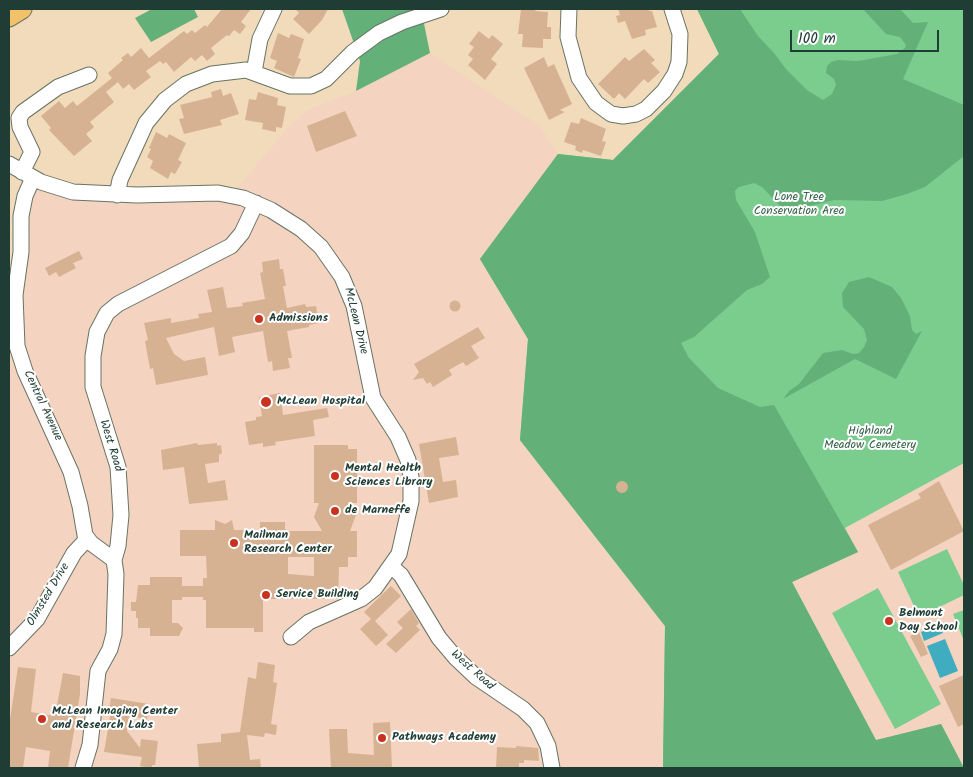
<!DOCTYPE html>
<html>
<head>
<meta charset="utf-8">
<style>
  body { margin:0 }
  #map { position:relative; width:973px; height:777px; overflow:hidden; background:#f1dbba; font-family:Kalam,sans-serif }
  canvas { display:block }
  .frame { position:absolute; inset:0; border:10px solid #1f3d34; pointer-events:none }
  .scale { position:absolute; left:790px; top:30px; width:149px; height:22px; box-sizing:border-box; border:2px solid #1f3d34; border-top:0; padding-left:6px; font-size:15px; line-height:18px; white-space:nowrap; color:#1f3d34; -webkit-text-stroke:4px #fff; paint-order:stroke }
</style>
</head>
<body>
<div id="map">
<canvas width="973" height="777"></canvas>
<div class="frame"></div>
<div class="scale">100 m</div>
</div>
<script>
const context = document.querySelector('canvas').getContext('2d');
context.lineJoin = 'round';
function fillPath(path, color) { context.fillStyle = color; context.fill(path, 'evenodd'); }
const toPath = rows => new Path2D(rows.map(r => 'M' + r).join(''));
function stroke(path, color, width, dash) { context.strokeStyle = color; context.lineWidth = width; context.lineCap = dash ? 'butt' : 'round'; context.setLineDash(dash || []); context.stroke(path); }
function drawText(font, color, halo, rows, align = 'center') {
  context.font = font + ' Kalam,sans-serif'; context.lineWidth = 4; context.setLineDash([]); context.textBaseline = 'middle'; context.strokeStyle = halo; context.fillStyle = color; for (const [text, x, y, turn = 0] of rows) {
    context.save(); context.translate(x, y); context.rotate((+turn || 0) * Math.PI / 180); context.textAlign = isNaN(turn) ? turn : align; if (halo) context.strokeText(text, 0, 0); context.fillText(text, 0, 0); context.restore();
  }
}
fillPath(toPath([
  [430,53,539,125,558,154,480,259,528,339,520,440,665,626,663,768,9,768,9,364,28,359,21,333,19,312,28,260,30,211,33,194,41,190,103,201,141,202,207,186,236,189,289,127,308,110,356,91],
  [964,463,964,768,941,724,876,741,792,582,858,552,844,529]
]), '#f4d3c0');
fillPath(toPath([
  [697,9,964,9,964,463,845,528,858,552,792,582,876,741,941,724,964,768,663,768,665,626,520,440,528,339,480,259,558,154,613,160,719,54],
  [947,549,964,585,964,595,919,617,898,572],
  [878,588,941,704,895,729,832,613],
  [964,610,964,641,953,614]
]), '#7bcd8e');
fillPath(toPath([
  [152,9,194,9,198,17,151,42,135,18],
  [342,9,421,9,430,53,356,91,360,61],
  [697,9,740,9,758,36,774,53,786,69,807,90,823,100,832,94,836,85,834,79,826,73,827,66,831,62,838,60,858,61,897,54,905,48,906,45,900,37,886,34,863,9,900,9,913,23,928,22,903,79,964,105,964,156,925,187,907,194,882,201,834,200,810,206,790,216,762,187,754,183,739,187,735,191,736,200,755,232,770,277,762,284,747,290,694,337,681,343,689,358,718,388,760,407,774,405,858,552,792,582,876,740,941,724,964,768,663,768,665,626,520,440,528,339,480,259,558,154,613,160,719,54],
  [869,277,892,287,901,298,910,316,912,330,916,334,922,331,896,379,855,359,783,399,789,391,799,384,823,353,842,350,853,354,859,353,864,347,867,340,864,329,843,307,842,293,849,282]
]), '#64b079');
fillPath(toPath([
  [940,625,943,633,924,641,921,632],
  [945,639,958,671,940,678,927,646]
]), '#40acbf');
fillPath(toPath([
  [222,9,251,9,241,22,246,26,240,34,234,30,229,36,227,35,211,48,215,54,207,61,202,55,195,61,191,57,174,72,166,62,163,64,160,61,146,71,151,77,134,90,129,84,123,89,118,82,106,92,114,102,90,122,94,127,86,134,92,141,74,156,49,130,51,128,41,116,59,101,65,108,73,101,77,106,112,78,108,73,123,60,121,58,128,53,131,57,141,48,149,58,184,31,187,34,192,30,195,33,205,25,207,27],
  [295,9,328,9,322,20,309,34,293,19,299,13],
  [521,9,536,9,535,11,548,12,547,27,551,27,551,39,543,39,543,48,522,47,523,34,518,34],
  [618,9,649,9,649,11,652,11,657,27,645,30,646,35,632,39,625,21,618,23,616,16,620,15],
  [479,31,489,39,492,35,503,44,491,59,497,64,485,80,468,65,473,59,468,55,474,47,469,44],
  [278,33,289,38,291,34,304,39,298,58,301,59,294,77,274,68,277,61,270,58],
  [644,49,655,60,651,63,660,72,648,83,644,79,625,99,619,93,614,99,598,84,625,57,629,61],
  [544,57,548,67,554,64,572,104,560,110,565,112,549,120,524,68],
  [221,89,223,96,231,93,239,114,220,120,222,125,184,134,179,119,184,118,180,105,212,97,211,92],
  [258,92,278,98,277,105,286,107,282,128,276,127,276,132,262,129,263,123,245,120,249,99,256,100],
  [345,111,357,136,316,152,307,126],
  [581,118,606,129,602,141,606,142,601,156,583,150,582,153,575,150,576,146,564,142,571,122,579,124],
  [156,132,167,138,169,134,186,143,178,160,182,162,175,174,171,172,168,179,150,168,153,161,147,157,151,149,149,148],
  [79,251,83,259,73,263,76,268,59,277,56,272,49,276,45,268],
  [279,259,280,269,283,269,286,286,283,286,287,308,305,304,306,307,316,306,319,323,309,325,309,327,287,331,292,358,288,358,290,368,273,371,272,361,268,362,263,331,232,337,235,352,219,356,214,327,166,338,174,354,184,361,205,357,208,375,156,385,153,368,150,369,145,341,148,340,144,323,171,318,171,323,199,318,198,314,212,312,207,290,223,287,227,308,243,306,242,303,265,299,260,273,263,272,262,262],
  '449.5 306a5.5 5.5 0 1 1 11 0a5.5 5.5 0 1 1-11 0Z',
  [478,327,485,338,471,346,479,358,466,366,463,362,449,370,452,375,433,387,430,382,427,384,423,378,413,380,419,372,414,364],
  [280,393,283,415,327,408,329,417,313,420,315,436,275,442,276,445,263,447,263,443,249,445,245,422,256,420,256,417,262,416,259,397],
  [456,437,459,455,439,458,443,482,456,480,458,497,429,503,419,444],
  [197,443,198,445,217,443,217,446,221,445,222,453,219,455,219,462,205,464,208,483,225,480,228,500,189,504,184,467,163,470,161,450],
  [314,445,348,445,348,449,357,449,357,503,348,503,356,515,350,531,357,531,357,557,348,557,348,567,339,567,338,599,263,599,263,632,254,632,254,628,206,628,206,600,203,600,203,597,182,597,182,600,172,600,172,623,178,623,183,628,179,636,150,636,150,628,138,628,138,618,136,618,136,611,131,611,131,602,136,602,138,585,150,585,150,577,182,577,182,586,203,586,203,578,207,578,206,556,180,556,180,530,215,530,215,520,225,524,232,520,234,530,260,530,260,522,285,522,285,529,288,531,322,531,314,517,319,503,314,503],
  [288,557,314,557,314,576,288,574],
  '616 487a6 6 0 1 1 12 0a6 6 0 1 1-12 0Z',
  [939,481,964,531,891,570,868,525,921,498,918,494],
  [391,586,401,596,375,621,388,635,376,646,360,629,371,619,364,612],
  [411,609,419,623,416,626,420,630,396,653,386,644,403,628,397,622],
  [919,632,928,654,921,657,910,636],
  [258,662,275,665,273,682,277,683,271,724,277,725,276,735,265,733,264,737,247,735,250,760,260,759,261,768,199,768,197,744,221,742,221,734,240,732,248,677,256,679],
  [18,667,36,669,31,712,55,716,63,673,80,676,80,694,68,768,48,768,50,751,26,747,23,768,9,768,9,726],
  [964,675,964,724,958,727,939,686],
  [111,698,149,704,147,719,129,716,127,731,140,748,141,739,158,741,155,765,152,765,152,768,140,766,142,757,104,752,111,711,109,710],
  [390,722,392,768,331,768,329,729,347,729,348,753,374,755,373,723],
  [516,746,538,748,539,761,524,760,524,763,519,763,519,768,496,768,497,747,516,748]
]), '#d7b292');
const minor = toPath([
  [569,9,568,37,579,78,596,103,611,114,623,116,636,114,646,109,664,91,675,74,679,62,680,34,672,9],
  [254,72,260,39,274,9],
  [9,164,41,182,73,192,137,195,218,193,243,198,271,210,301,229,321,247,342,277,354,306,373,398,398,437,408,460,411,477,411,501,399,554,375,588,361,599,309,622,291,637],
  [22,172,32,152,20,127,19,118,23,112,58,87,89,75],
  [33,178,25,196,21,216,21,252,15,295,17,346,25,371,71,472,80,506,85,535,91,543,114,560],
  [117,195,120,180,146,123,165,100,186,84,212,74,246,70,290,86,311,86,326,79,353,52,379,33,402,22,441,9],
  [392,567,401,575,439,638,455,657,476,677,523,709,537,723,548,746,552,768],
  [9,648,37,619,74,553,87,539],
  [83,768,90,745,98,671,110,649,114,634,116,574,114,560,118,546,121,515,118,467,93,387,93,356,97,332,107,313,118,304,231,246,242,233,256,203]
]);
const major = toPath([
  [9,17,22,9]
]);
stroke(minor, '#687463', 17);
stroke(major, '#687463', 21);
stroke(minor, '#fff', 15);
stroke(major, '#f2c26a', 19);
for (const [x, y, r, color] of [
  [259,319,5,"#c8321e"],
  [266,402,6,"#c8321e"],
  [335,476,5,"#c8321e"],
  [335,511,5,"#c8321e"],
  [234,543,5,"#c8321e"],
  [266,595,5,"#c8321e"],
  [889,621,5,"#c8321e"],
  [42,719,5,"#c8321e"],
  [382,738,5,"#c8321e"]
]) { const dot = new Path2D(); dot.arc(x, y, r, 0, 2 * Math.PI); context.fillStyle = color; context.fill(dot); stroke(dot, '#fff', 2); }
drawText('12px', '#36614a', '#fff', [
  ["Lone Tree",799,198],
  ["Conservation Area",799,212],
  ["Highland",870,432],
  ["Meadow Cemetery",870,446]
]);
drawText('bold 12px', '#1f3d34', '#fff', [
  ["Admissions",269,319],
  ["McLean Hospital",277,402],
  ["Mental Health",345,469],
  ["Sciences Library",345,483],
  ["de Marneffe",345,511],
  ["Mailman",244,536],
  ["Research Center",244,550],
  ["Service Building",276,595],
  ["Belmont",899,614],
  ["Day School",899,628],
  ["McLean Imaging Center",52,712],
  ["and Research Labs",52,726],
  ["Pathways Academy",392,738]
], 'left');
drawText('12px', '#1f3d34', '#fff', [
  ["McLean Drive",355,321,76],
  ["Central Avenue",42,406,65],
  ["West Road",110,446,73],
  ["Olmsted Drive",49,595,-59],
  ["West Road",472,671,42]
]);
</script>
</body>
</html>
